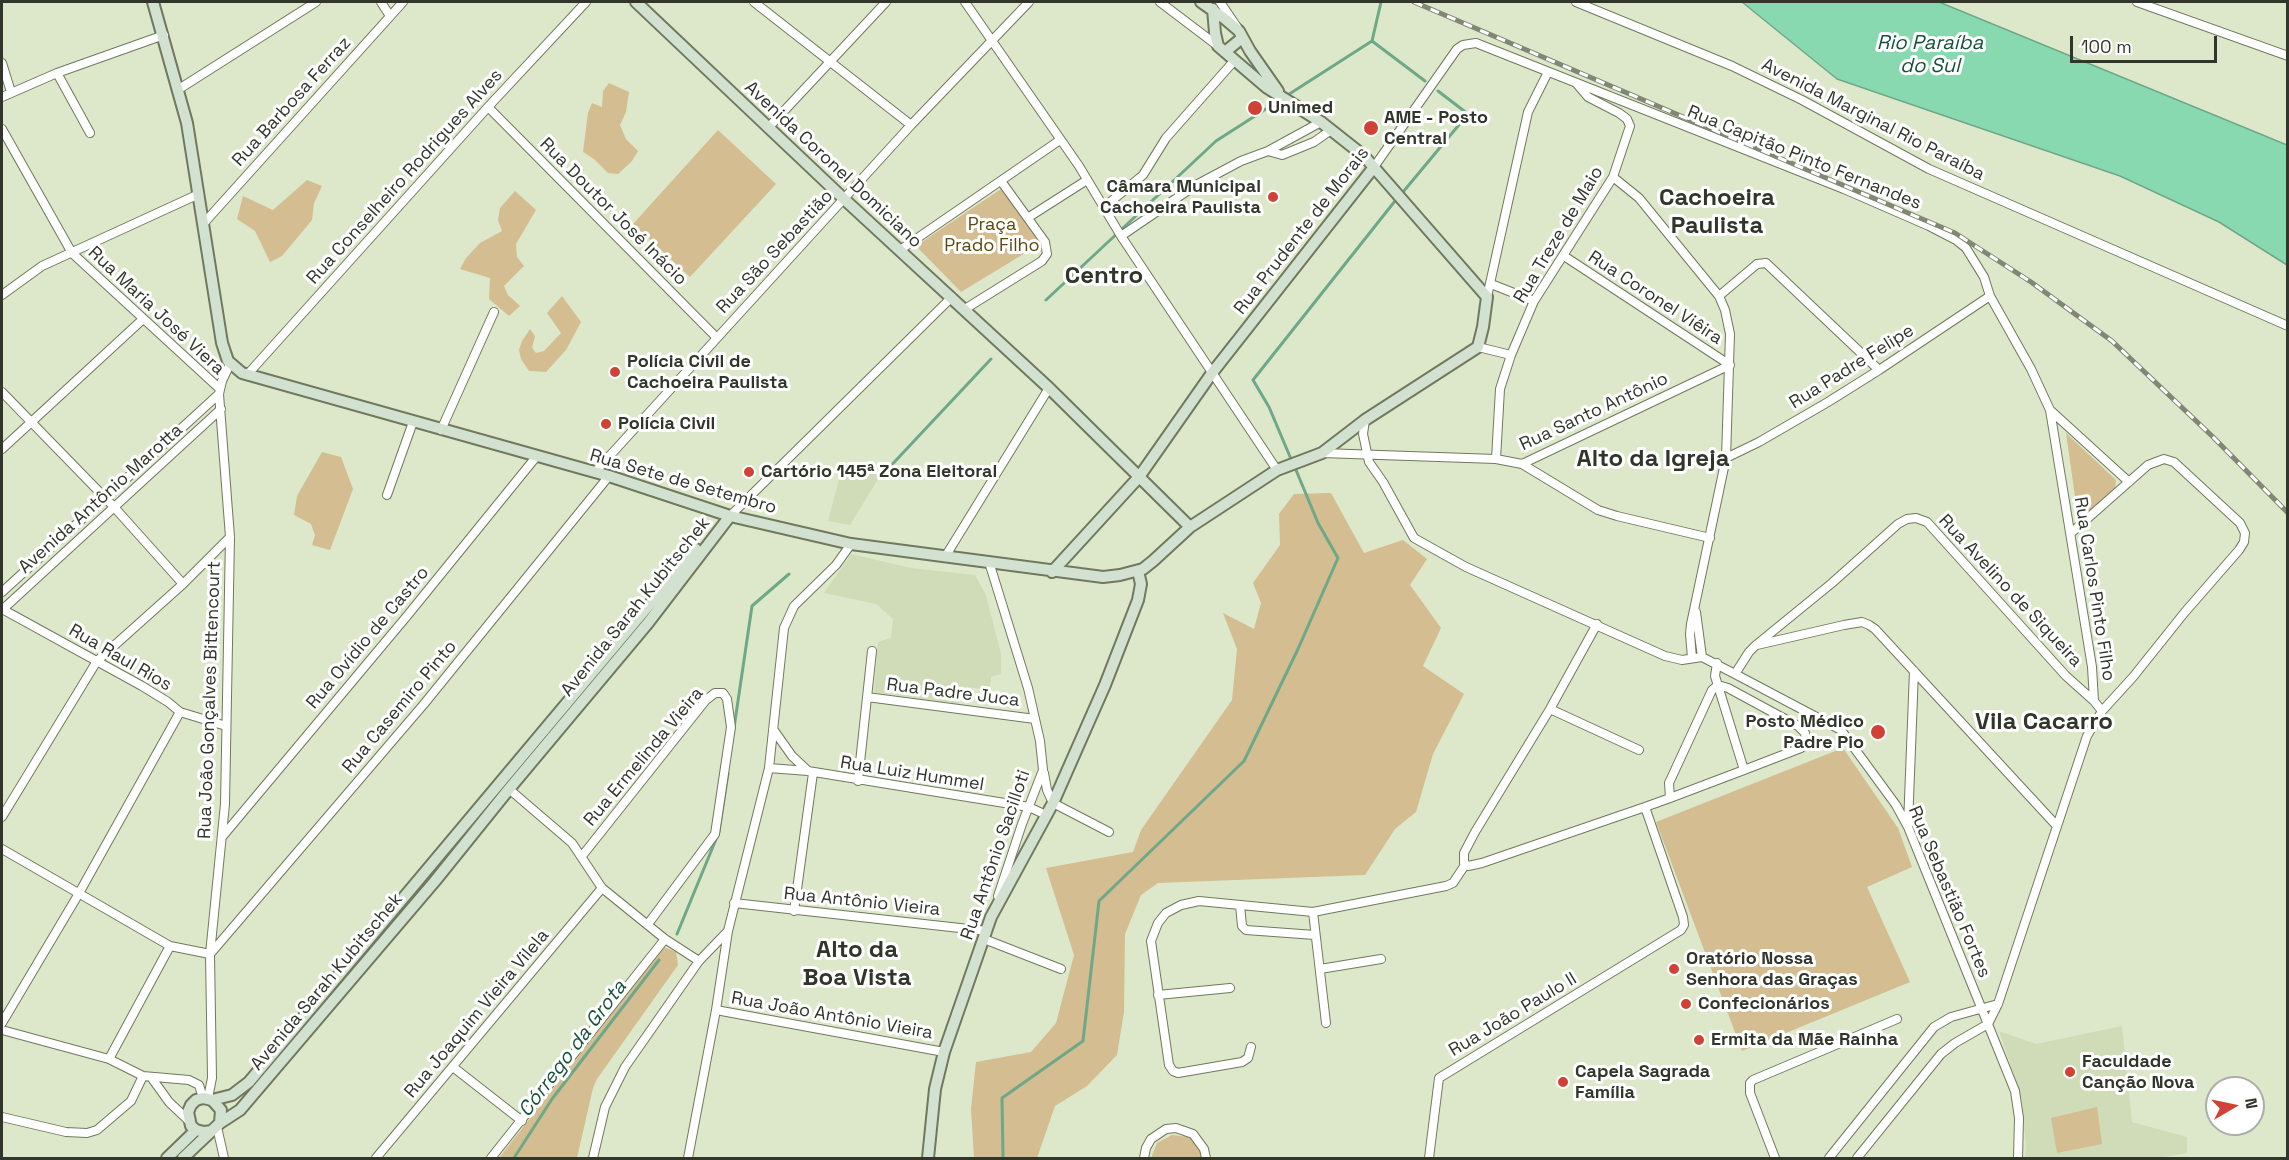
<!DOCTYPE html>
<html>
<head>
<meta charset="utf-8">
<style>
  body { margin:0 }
  #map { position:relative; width:2289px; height:1160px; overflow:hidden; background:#dde8ca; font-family:"Space Grotesk",sans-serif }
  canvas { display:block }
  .frame { position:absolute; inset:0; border:3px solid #31352a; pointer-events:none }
  .north { position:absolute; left:2205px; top:1076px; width:60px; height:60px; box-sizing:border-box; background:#fff; border:2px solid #adaeaa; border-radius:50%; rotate:81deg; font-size:16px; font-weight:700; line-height:24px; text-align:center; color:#31352a }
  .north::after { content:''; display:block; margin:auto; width:21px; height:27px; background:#d04238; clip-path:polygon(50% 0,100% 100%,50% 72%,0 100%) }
  .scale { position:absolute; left:2070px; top:36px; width:147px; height:27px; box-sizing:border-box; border:3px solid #31352a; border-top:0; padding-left:8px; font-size:18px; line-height:21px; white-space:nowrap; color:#31352a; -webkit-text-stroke:4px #fff; paint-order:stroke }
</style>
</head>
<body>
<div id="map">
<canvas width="2289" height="1160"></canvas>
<div class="frame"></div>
<div class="north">N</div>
<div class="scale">100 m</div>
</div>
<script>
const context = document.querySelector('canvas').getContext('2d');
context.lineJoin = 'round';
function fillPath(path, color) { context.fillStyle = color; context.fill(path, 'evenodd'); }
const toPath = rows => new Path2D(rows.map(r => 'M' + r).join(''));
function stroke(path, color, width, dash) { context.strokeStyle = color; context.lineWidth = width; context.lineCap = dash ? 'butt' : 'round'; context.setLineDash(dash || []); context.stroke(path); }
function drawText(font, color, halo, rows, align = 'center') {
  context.font = font + ' "Space Grotesk",sans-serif'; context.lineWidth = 6; context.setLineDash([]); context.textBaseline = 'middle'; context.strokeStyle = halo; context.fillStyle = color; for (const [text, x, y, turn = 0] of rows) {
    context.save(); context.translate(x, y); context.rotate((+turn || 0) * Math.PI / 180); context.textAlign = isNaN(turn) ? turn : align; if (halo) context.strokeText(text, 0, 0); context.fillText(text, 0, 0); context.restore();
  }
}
fillPath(toPath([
  [843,464,880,476,850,525,828,521],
  [851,554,911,568,975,575,986,595,1001,654,1001,674,991,677,990,690,959,686,959,704,874,692,878,642,891,638,893,619,876,604,824,593],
  [2122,1026,2132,1122,2187,1137,2187,1153,2157,1158,2025,1158,2026,1148,2022,1099,1999,1031,2036,1044]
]), '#cfdcb7');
fillPath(toPath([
  [609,83,629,92,626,112,620,125,626,139,638,151,632,161,618,174,608,173,594,159,583,152,588,113,592,103,602,107,603,91],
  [718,130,776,184,690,277,633,224],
  [307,180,322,186,314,203,312,220,282,256,270,262,255,231,237,219,243,196,273,210],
  [1001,189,1023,216,1040,244,961,292,916,246],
  [515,191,536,210,516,244,517,257,524,266,504,286,508,295,520,306,509,316,489,299,490,278,460,269,466,258,480,243,502,231,498,220,500,208],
  [562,296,581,322,566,350,546,372,529,371,521,359,519,350,522,341,530,329,535,336,532,348,536,353,544,351,561,333,547,313],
  [2066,433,2116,480,2115,489,2079,525],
  [322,452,341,457,353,489,330,550,312,545,315,535,311,524,294,515,297,496],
  [1331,493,1364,553,1403,540,1427,559,1410,585,1441,628,1423,666,1464,694,1433,754,1416,812,1395,829,1365,875,1158,883,1141,895,1125,934,1124,1012,1117,1055,1087,1086,1055,1106,1037,1158,974,1158,971,1109,976,1062,1031,1052,1056,1023,1074,955,1046,868,1133,852,1141,830,1232,700,1237,649,1223,613,1254,629,1261,603,1253,583,1280,545,1279,514,1294,494],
  [1843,748,1898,828,1912,867,1867,887,1910,982,1742,1051,1656,822],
  [664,947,676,952,678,965,597,1079,593,1088,577,1158,499,1158],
  [2097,1107,2102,1144,2057,1153,2051,1118],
  [1172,1135,1189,1137,1200,1150,1202,1158,1151,1158,1157,1143]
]), '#d3bd91');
const water = toPath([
  [1742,2,1939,2,2287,145,2287,265,2219,222,2120,176,1837,79,1742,2]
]);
fillPath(water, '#89d9b0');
stroke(water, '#6fa888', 1.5);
stroke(toPath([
  [1372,41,1425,81],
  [1403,192,1468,114,1438,91],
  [1046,300,1216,141,1372,41,1381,2],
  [1291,459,1269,407,1253,380,1395,201],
  [885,472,991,359],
  [734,728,752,606,789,574],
  [677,934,719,832,728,773],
  [514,1158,552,1099,659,960],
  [1003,1158,1002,1098,1083,1041,1099,901,1244,761,1298,649,1338,558,1318,523,1296,470]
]), '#6fa888', 3);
const street = toPath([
  [381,2,390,16],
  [754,2,911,125],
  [965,2,1079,166,1121,236,1277,470],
  [1160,2,1218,46],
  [1220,2,1237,27],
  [1576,2,1732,66,1802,100,1929,169,2288,326],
  [2137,2,2288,56],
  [2,63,11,92],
  [57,73,90,133],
  [179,89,316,2],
  [2,97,57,73,164,35],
  [488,107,717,338],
  [1321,122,1268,151,1282,155,1314,142,1331,130],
  [768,128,886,2],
  [2,129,72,253,220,389],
  [1374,167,1457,49,1463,45,1476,43,1844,189,1929,226,1956,240,1966,248,1984,277,1990,296,2031,369,2050,410,2092,667,2094,701,2102,711],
  [1613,177,1639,198,1719,296,1725,310,1730,334,1726,458,1691,624,1690,634,1692,658],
  [1103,208,1143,175,1166,138,1234,61],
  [1029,217,1087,180],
  [204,223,403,2],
  [1121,236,1196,185,1241,161,1268,151],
  [900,250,1060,140],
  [1564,256,1730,365],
  [1491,284,1534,301],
  [2,295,42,266,199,194],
  [1719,296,1757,264,1766,263,1879,370],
  [1487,297,1528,112,1548,72],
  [965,309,1042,261,1047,254,1045,242,1001,181],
  [1478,347,1511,355],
  [247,375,488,107,586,2],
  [2,392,114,507,183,584],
  [2050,410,2129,482],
  [1365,420,1363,434,1369,462,1383,482,1414,538,1466,567,1665,656,1682,660,1702,657,1735,674,1749,652,1756,645,1832,583,1898,524,1907,519,1916,518,1927,522,2066,676,2094,701],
  [441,430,494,312],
  [2,449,142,320],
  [1322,453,1496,459,1522,464,1730,365],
  [1726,458,1759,442,1828,402,1879,370,1990,296],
  [1496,459,1500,389,1511,355,1534,301,1613,177,1630,126,1627,119,1619,113,1588,97,1577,84],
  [1522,464,1598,510,1617,516,1710,538],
  [595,472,911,125,1029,2],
  [387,495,413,422],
  [730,516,952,297],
  [945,557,1049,388],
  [989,562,1028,688,1040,741,1043,770,1022,824,998,896],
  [2,592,219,394],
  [2,609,142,686,168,702,180,712,226,726],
  [2,610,221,409],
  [1696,612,1702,657],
  [1597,624,1550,709,1475,832,1464,853,1464,863,1468,866,1482,863,1645,807,1670,798,1744,770,1801,748,1806,741,1805,733,1798,726,1728,688,1718,685,1712,690,1669,783,1670,798],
  [1757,645,1844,625,1862,622,1869,625,1875,629,2056,825],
  [1717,663,1715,676,1744,770],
  [1735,674,1841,730,1896,805,1908,827,2015,1091,2019,1118,2018,1158],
  [867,697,1035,719],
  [1550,709,1639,750],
  [773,729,792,756,808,771],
  [769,768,808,771,1029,807,1046,815],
  [1044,773,1047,790,1053,803,1109,832],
  [858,781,872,651],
  [509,789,572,843,602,888,665,939,699,961],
  [2,817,97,661,183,584,230,537],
  [1908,825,1914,671],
  [222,837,407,616,536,457],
  [2,849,170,946,210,954],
  [582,856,706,700,715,693,723,693,727,699,731,727,715,834,648,924],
  [734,903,987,931],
  [1240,905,1242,926,1246,930,1315,935],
  [794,911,813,773],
  [1313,912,1326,1023],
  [984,939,1061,969],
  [211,953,424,704,609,476],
  [1320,969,1381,959],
  [1158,995,1230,988],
  [716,1010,944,1052],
  [2,1023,78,895,180,712],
  [2,1030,109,1059,143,1076,189,1080,199,1085,203,1098],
  [1251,1047,1248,1058,1242,1062,1178,1073,1173,1071,1169,1065,1151,941,1158,923,1166,913,1181,905,1199,901,1313,912,1446,886,1453,883,1465,865],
  [109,1059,170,946],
  [453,1067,522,1121],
  [151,1077,169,1102,188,1120],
  [208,1098,212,1078,210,954,225,804,230,537,219,394,222,381,230,364],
  [2,1117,66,1132,87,1133,97,1130,131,1101,143,1076],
  [217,1127,224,1158],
  [376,1158,602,888],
  [491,1158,665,939],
  [593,1158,605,1107,625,1067,699,961,727,932],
  [688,1158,716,1010,728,931,769,768,784,628,794,606,836,565,851,544],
  [1144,1158,1146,1148,1151,1139,1166,1129,1176,1128,1193,1134,1204,1149,1206,1158],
  [1429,1158,1439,1078,1681,930,1684,925,1683,917,1645,807],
  [1775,1158,1750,1093,1750,1083,1753,1080,1897,1019],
  [1829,1158,1934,1027,1951,1017,1998,1004],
  [1857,1158,1941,1054,1955,1043,1988,1024,1998,1004,2087,736,2102,711,2133,677,2185,612,2239,550,2244,542,2245,533,2240,523,2174,462,2164,459,2148,465,2071,533]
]);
const secondary = toPath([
  [153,2,187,123,222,343,228,361,242,373,609,476,730,516,851,544,1103,577,1120,575,1143,569,1153,561,1190,527,1277,470,1322,453,1365,420,1478,347,1483,327,1487,297,1364,156,1321,122,1266,87,1218,46,1215,33,1213,9],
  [636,2,844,199,1049,388,1190,527],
  [1201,2,1225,19,1239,31,1250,51,1278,91],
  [1225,52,1242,38],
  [1052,572,1139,477,1212,373,1374,167],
  [212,1100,232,1095,249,1082,696,549],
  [212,1131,204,1132,196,1130,191,1126,188,1112,191,1105,196,1100,203,1098,212,1100,221,1110,220,1123],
  [167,1158,196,1130],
  [183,1158,220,1123,240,1110,435,881,509,789,648,623,730,516],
  [928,1158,935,1089,944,1052,991,917,1053,803,1105,685,1138,600,1141,584,1138,571]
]);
stroke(street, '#70795e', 10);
stroke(secondary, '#70795e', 14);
stroke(street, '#fff', 8);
stroke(secondary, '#d3e2d0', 10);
const rail = toPath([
  [1414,2,1955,233,2031,282,2112,341,2213,437,2288,513]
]);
stroke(rail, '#808774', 5);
stroke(rail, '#fff', 3, [9]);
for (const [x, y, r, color] of [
  [1255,108,8,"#d04238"],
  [1371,128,8,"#d04238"],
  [1273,197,6,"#d04238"],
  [615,372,6,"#d04238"],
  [606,424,6,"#d04238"],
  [749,472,6,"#d04238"],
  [1878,732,8,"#d04238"],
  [1674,969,6,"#d04238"],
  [1686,1004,6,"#d04238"],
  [1699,1040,6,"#d04238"],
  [2070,1072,6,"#d04238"],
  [1563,1082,6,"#d04238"]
]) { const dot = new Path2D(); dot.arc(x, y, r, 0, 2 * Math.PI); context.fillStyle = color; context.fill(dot); stroke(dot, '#fff', 2); }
drawText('18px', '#31352a', '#fff', [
  ["Rua Barbosa Ferraz",292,102,-48],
  ["Avenida Marginal Rio Paraíba",1873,120,27],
  ["Rua Capitão Pinto Fernandes",1804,158,22],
  ["Avenida Coronel Domiciano",833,165,43],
  ["Rua Conselheiro Rodrigues Alves",405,177,-48],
  ["Rua Doutor José Inácio",613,212,45],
  ["Rua Prudente de Morais",1302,231,-52],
  ["Rua Treze de Maio",1559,235,-59],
  ["Rua São Sebastião",775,252,-47],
  ["Rua Coronel Viêira",1655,298,33],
  ["Rua Maria José Viera",156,311,43],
  ["Rua Padre Felipe",1852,367,-32],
  ["Rua Santo Antônio",1594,412,-25],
  ["Rua Sete de Setembro",683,482,16],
  ["Avenida Antônio Marotta",101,499,-42],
  ["Rua Carlos Pinto Filho",2094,589,81],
  ["Rua Avelino de Siqueira",2010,591,47],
  ["Avenida Sarah Kubitschek",636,607,-51],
  ["Rua Ovídio de Castro",368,638,-50],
  ["Rua Raul Rios",120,658,30],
  ["Rua Padre Juca",953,693,7],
  ["Rua João Gonçalves Bittencourt",210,700,-88],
  ["Rua Casemiro Pinto",400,707,-50],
  ["Rua Ermelinda Vieira",644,757,-50],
  ["Rua Luiz Hummel",912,774,9],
  ["Rua Antônio Sacilloti",996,855,-71],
  ["Rua Sebastião Fortes",1949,892,67],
  ["Rua Antônio Vieira",862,902,6],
  ["Avenida Sarah Kubitschek",327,982,-50],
  ["Rua Joaquim Vieira Vilela",477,1014,-50],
  ["Rua João Paulo II",1513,1015,-31],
  ["Rua João Antônio Vieira",832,1016,10]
]);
drawText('bold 18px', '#31352a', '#fff', [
  ["Unimed",1268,108],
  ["AME - Posto",1384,118],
  ["Central",1384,139],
  ["Câmara Municipal",1261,187,"right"],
  ["Cachoeira Paulista",1261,208,"right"],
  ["Polícia Civil de",627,362],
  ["Cachoeira Paulista",627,383],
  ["Polícia Civil",618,424],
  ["Cartório 145ª Zona Eleitoral",761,472],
  ["Posto Médico",1864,722,"right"],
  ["Padre Pio",1864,743,"right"],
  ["Oratório Nossa",1686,959],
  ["Senhora das Graças",1686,980],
  ["Confecionários",1698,1004],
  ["Ermita da Mãe Rainha",1711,1040],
  ["Faculdade",2082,1062],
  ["Canção Nova",2082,1083],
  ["Capela Sagrada",1575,1072],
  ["Família",1575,1093]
], 'left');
drawText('18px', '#5f4810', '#fff', [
  ["Praça",992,225],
  ["Prado Filho",992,246]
]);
drawText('italic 20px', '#155238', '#fff', [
  ["Rio Paraíba",1930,44],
  ["do Sul",1930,67],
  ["Córrego da Grota",573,1049,-53]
]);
drawText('bold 24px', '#31352a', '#fff', [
  ["Cachoeira",1717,198],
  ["Paulista",1717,226],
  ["Centro",1104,276],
  ["Alto da Igreja",1653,459],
  ["Vila Cacarro",2044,722],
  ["Alto da",857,950],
  ["Boa Vista",857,978]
]);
</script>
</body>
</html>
